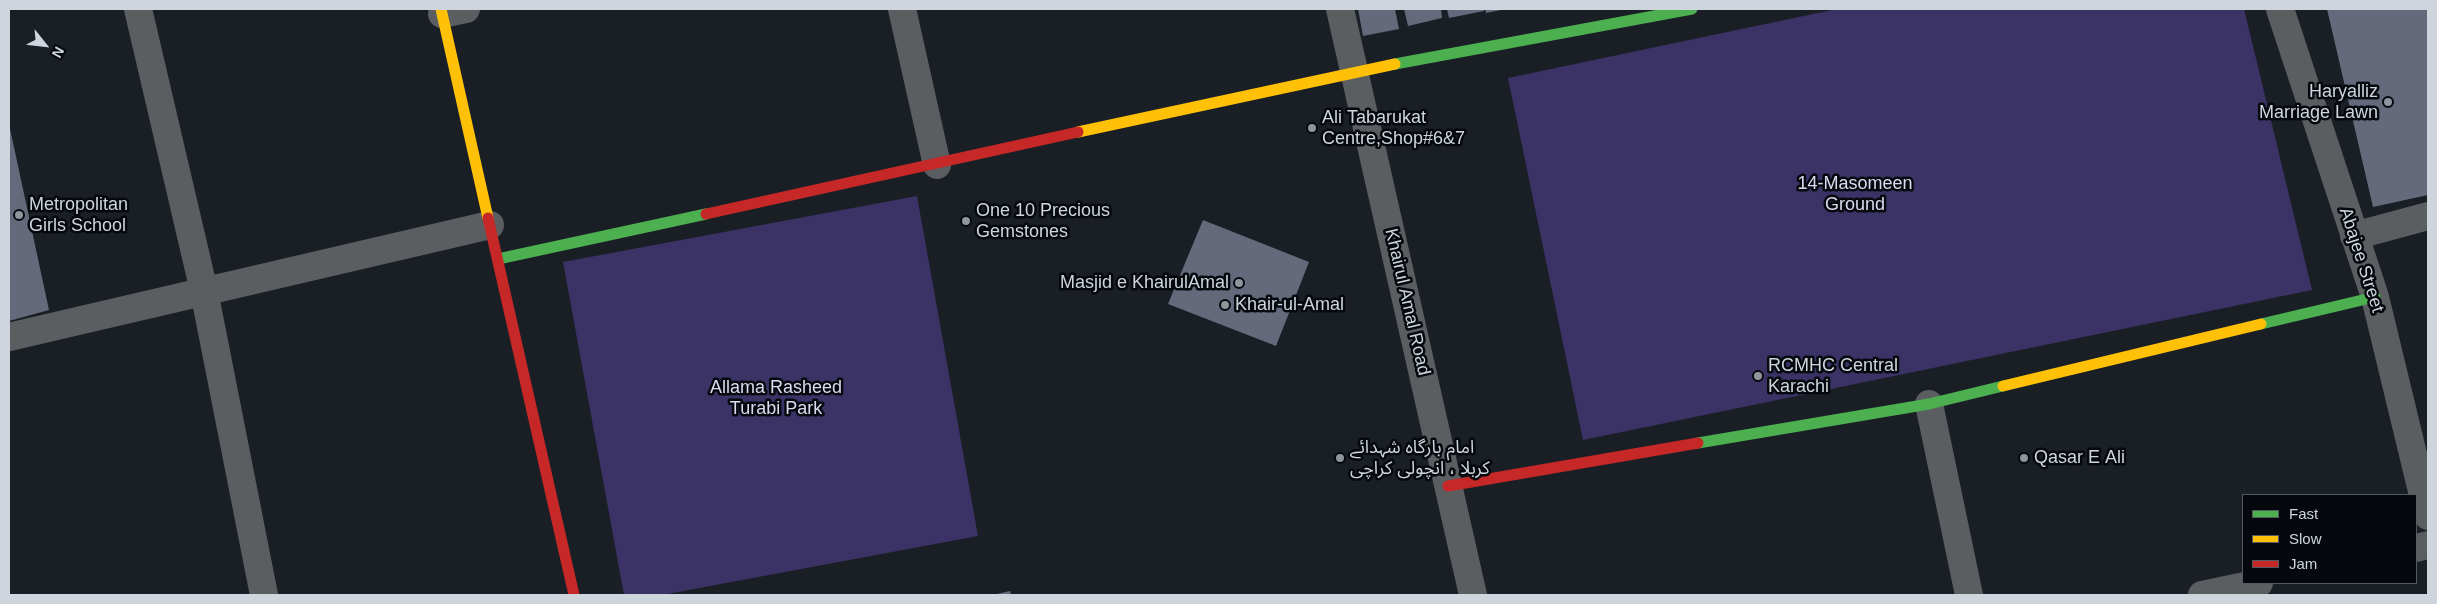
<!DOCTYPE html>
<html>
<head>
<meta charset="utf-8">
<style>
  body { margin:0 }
  #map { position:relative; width:2437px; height:604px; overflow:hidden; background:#1a1f25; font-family:Arial,sans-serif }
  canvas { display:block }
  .frame { position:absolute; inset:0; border:10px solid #ced5dd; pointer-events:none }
  .legend { position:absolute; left:2242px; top:494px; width:175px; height:90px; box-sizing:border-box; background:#05090d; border:1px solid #555b60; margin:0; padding:6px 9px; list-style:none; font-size:15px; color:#ced5dd }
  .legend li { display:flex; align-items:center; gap:10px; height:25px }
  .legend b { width:25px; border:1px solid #555b60 }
  .north { position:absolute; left:20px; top:20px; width:50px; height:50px; -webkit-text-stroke:4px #05090d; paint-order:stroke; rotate:119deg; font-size:14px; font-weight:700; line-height:20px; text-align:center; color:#ced5dd }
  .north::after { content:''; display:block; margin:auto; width:18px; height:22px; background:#ced5dd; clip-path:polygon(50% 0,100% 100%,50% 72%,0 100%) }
</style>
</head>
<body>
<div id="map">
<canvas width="2437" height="604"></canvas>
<div class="frame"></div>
<ul class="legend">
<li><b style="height:6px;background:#4caf50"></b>Fast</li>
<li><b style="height:6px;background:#ffc107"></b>Slow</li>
<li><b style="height:6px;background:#c62828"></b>Jam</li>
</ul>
<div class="north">N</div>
</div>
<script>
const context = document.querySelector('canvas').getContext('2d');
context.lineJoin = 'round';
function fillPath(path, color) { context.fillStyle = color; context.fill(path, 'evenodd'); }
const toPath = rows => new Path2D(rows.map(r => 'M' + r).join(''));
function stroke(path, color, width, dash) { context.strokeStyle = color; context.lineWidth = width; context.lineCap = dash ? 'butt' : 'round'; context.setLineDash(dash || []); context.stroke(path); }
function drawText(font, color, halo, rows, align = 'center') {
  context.font = font + ' Arial,"Noto Sans Arabic",sans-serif'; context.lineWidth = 5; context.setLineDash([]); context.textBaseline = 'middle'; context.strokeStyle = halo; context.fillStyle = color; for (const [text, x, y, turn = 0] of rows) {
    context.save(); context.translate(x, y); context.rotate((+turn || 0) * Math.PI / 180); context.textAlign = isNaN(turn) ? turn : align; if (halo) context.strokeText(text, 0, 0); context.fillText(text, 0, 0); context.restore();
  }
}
fillPath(toPath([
  [1837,9,2244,9,2312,290,1583,440,1508,78],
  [917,196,978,536,662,595,624,595,563,262]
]), '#3b3265');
fillPath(toPath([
  [1358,9,1395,9,1399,29,1363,36],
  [1404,9,1441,9,1442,18,1408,26],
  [1447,9,1484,9,1484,11,1449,18],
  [1485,9,1501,9,1501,10,1486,13],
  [2327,9,2428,9,2428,195,2373,207],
  [9,124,49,310,9,321],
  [1203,220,1309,262,1276,346,1168,304],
  [1010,591,1011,595,997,595,997,594]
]), '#646a7b');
stroke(toPath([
  [138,9,204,291,264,595],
  [902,9,937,165],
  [1340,9,1473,595],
  [2280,9,2375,297,2428,516],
  [442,14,466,9],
  [2354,236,2428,216],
  [9,337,490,225],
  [1929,404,1969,595],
  [2416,548,2428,545],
  [2202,595,2259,583]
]), '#5b5e60', 28);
stroke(toPath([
  [1395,64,1692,9],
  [498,259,706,214],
  [2261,324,2375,297],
  [1698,443,1929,404,2003,386]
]), '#4caf50', 11);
stroke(toPath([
  [441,9,488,218],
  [1078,132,1395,64],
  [2003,386,2261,324]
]), '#ffc107', 11);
stroke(toPath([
  [706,214,1078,132],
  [488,218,574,595],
  [1448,486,1698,443]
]), '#c62828', 11);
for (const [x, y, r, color] of [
  [2388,102,5,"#8f959d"],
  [1312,128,5,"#8f959d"],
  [19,215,5,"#8f959d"],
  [966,221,5,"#8f959d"],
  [1239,283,5,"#8f959d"],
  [1225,305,5,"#8f959d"],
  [1758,376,5,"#8f959d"],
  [1340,458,5,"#8f959d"],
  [2024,458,5,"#8f959d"]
]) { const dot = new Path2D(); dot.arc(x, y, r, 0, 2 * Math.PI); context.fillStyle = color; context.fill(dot); stroke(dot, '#05090d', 2); }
drawText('18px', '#ced5dd', '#05090d', [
  ["Haryalliz",2378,92,"right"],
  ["Marriage Lawn",2378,113,"right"],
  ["Ali Tabarukat",1322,118],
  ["Centre,Shop#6&7",1322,139],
  ["Metropolitan",29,205],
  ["Girls School",29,226],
  ["One 10 Precious",976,211],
  ["Gemstones",976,232],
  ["Masjid e KhairulAmal",1229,283,"right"],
  ["Khair-ul-Amal",1235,305],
  ["RCMHC Central",1768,366],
  ["Karachi",1768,387],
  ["امام بارگاہ شہدائے",1350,448],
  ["کربلا ، انچولی کراچی",1350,469],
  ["Qasar E Ali",2034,458]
], 'left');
drawText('18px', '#dcdaf0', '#05090d', [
  ["14-Masomeen",1855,184],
  ["Ground",1855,205],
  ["Allama Rasheed",776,388],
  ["Turabi Park",776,409]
]);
drawText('18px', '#ced5dd', '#05090d', [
  ["Abajee Street",2361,260,72],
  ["Khairul Amal Road",1407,302,77]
]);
</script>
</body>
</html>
